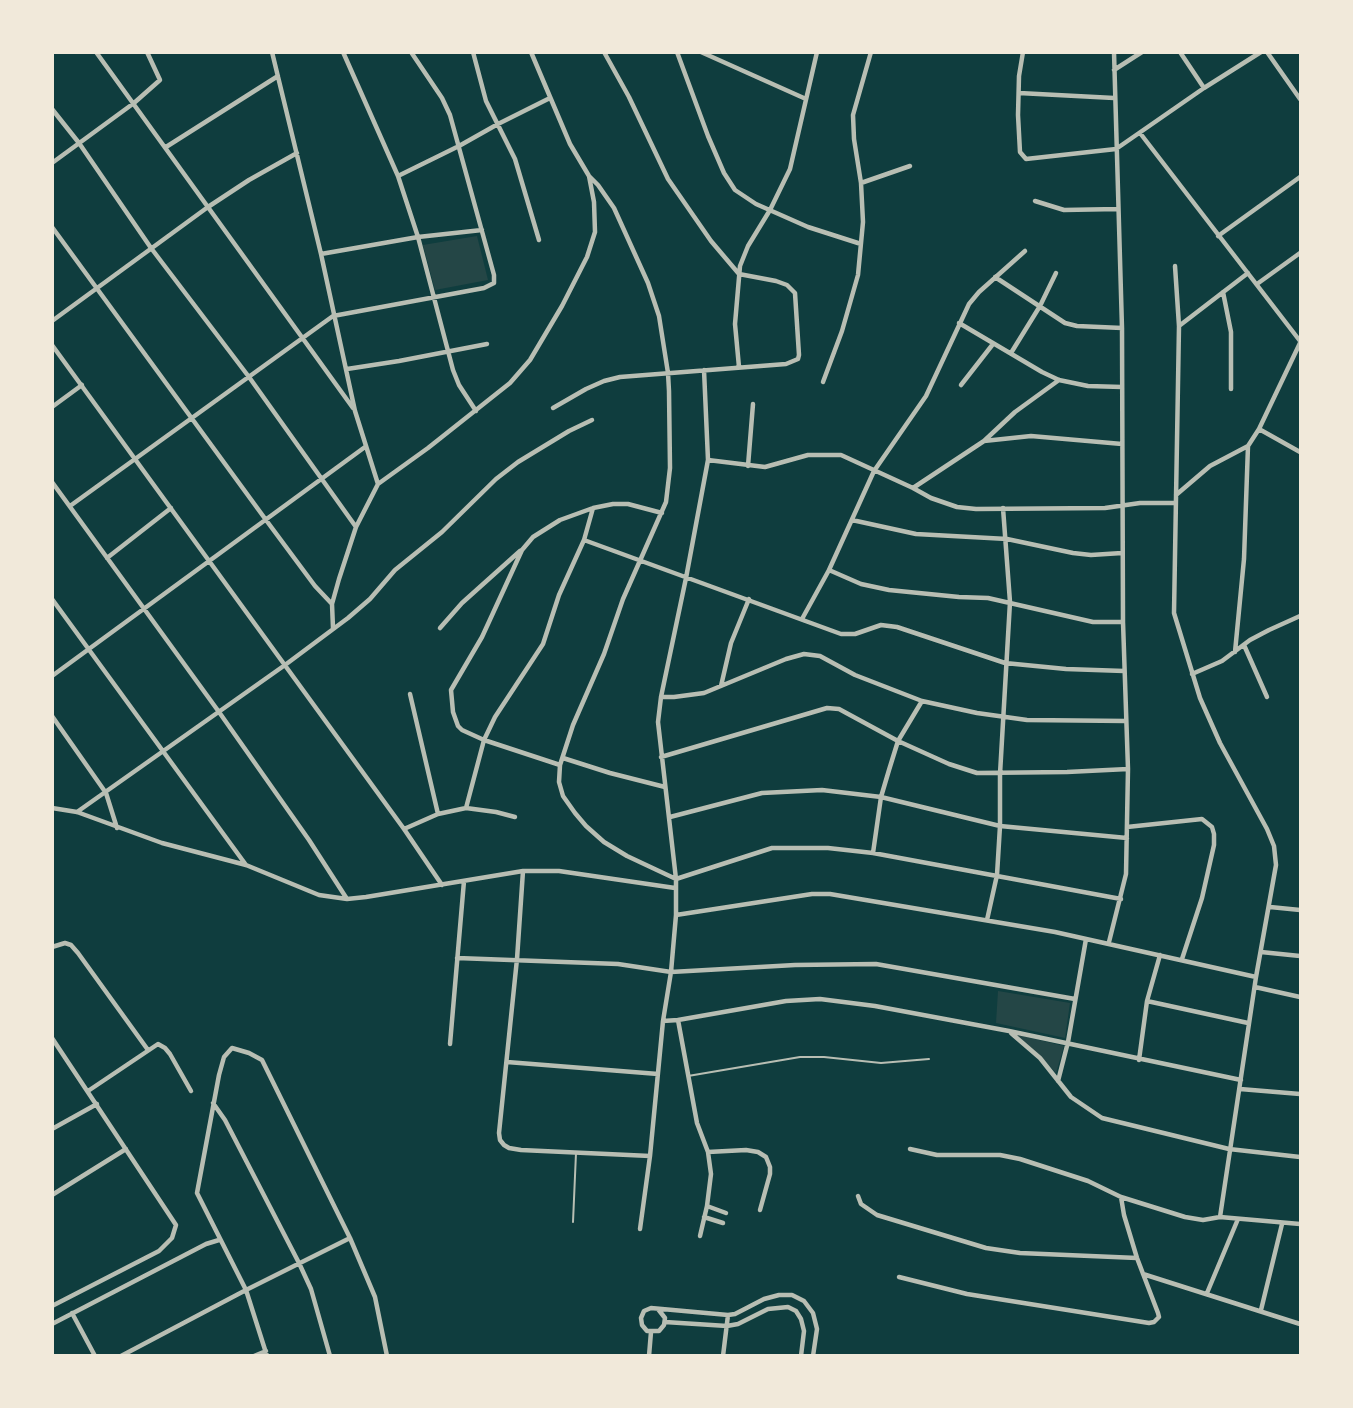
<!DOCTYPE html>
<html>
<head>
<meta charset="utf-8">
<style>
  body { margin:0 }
  #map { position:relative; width:1353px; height:1408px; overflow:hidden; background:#0f3d3e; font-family:Roboto,sans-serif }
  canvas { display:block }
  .frame { position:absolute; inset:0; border:54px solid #f1e9da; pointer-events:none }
</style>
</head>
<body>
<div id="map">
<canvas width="1353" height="1408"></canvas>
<div class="frame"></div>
</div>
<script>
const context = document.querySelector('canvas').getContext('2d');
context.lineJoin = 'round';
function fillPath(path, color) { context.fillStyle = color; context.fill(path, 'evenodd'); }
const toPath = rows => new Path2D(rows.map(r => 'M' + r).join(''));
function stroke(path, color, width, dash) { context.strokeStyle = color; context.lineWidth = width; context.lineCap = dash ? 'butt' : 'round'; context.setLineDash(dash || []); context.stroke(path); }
fillPath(toPath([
  [477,236,488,280,435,290,423,245],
  [998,991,1070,1003,1065,1038,996,1023],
  [1014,1034,1064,1046,1056,1073,1035,1051]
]), '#244646');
stroke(toPath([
  [688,1076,800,1057,824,1057,881,1063,929,1059],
  [573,1222,576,1153]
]), '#b8beb3', 2);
stroke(toPath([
  [96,52,353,408],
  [272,52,321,254,355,411,378,484],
  [343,52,398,176,418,237,453,370,459,385,476,411],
  [473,52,486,101,515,159,539,240],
  [531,52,570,144,589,176,598,185,614,208,648,283,659,316,668,373,669,391,670,468,666,502,623,599,604,654,573,725,560,765,559,782,563,796,575,813,586,826,604,842,627,856,676,879],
  [677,52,708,136,724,173,735,190,756,204,808,227,861,244],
  [701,52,806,99],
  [1023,52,1019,76,1018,115,1020,152,1026,159,1116,149,1204,88,1261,52],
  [1180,52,1204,88],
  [1267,52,1300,99],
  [1114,70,1142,52],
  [1019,93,1114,98],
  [52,109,79,143,151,248,249,377,356,527],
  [1140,133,1300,341],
  [166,147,278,76],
  [52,163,134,103,160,80,147,52],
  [398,176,459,146,498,124,550,98],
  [861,183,910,166],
  [1035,201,1064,210,1118,209],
  [52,227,266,520,315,586,332,604],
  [1218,236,1300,177],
  [321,254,418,237,482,230],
  [1175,266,1179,326,1174,613,1200,698,1220,743,1267,829,1274,846,1276,865,1256,977,1220,1217],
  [995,277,1065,323,1077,326,1122,328],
  [1257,284,1300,253],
  [1223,292,1231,332,1231,389],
  [52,321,208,207,249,180,297,153],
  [959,323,1042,372,1059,380,1088,386,1122,387],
  [1179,326,1248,273],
  [52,345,404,829,442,885],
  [1011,353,1040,306,1056,273],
  [739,367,735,324,740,266,748,246,770,210,790,169,817,52],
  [347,369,399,361,487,344],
  [823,382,842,331,858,275,863,222,861,183,854,139,853,115,871,52],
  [961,385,993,344],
  [52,407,82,385],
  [553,408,586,389,604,381,620,377,786,364,798,359,799,355,795,293,787,285,776,281,739,274,711,241,668,179,629,97,604,52],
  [1259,429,1300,452],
  [984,441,1015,412,1059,380],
  [708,460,765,467,808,455,841,455,913,488,931,498,957,507,976,509,1105,508,1140,503,1175,503],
  [748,466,753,404],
  [52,482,219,712,309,840,347,899],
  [913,488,984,441,1031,436,1122,444],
  [1176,495,1210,466,1248,446,1259,429,1300,343],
  [70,506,333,316,484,288,494,283,494,275,450,115,442,98,411,52],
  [852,520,916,534,1007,539,1073,553,1091,555,1122,553],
  [584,540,841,634,855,634,881,625,897,627,1005,663,1066,669,1124,671],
  [107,558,171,508],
  [829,570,861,584,889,590,959,597,988,598,1093,622,1123,622],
  [52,599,246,865],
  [802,619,829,570,874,471,926,396,969,304,979,292,1025,251],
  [333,628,332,604,339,579,356,527,378,484,428,448,510,383,530,360,562,306,587,257,595,232,594,202,589,176],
  [440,628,462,603,520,551],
  [1244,645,1267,697],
  [1235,652,1244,559,1248,446],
  [1192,674,1222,661,1250,640,1269,630,1300,616],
  [52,676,365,447],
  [721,686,731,643,749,599],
  [410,694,438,814],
  [661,697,674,697,704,693,786,659,804,654,820,656,855,675,922,701,977,713,1027,720,1126,721],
  [52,716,106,793,117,828],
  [661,757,827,708,839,709,898,741,949,764,977,773,1067,772,1128,769],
  [563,758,610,773,665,787],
  [560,765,484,740,462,730,458,726,453,712,451,690,482,637,522,550,533,537,560,520,593,508,613,504,628,504,662,513],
  [52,808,77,812,162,843,246,865,319,895,347,899,366,897,523,871,559,871,675,888],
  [466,808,484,740,495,717,543,644,559,595,584,540,593,508],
  [77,812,285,665,348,618,370,599,395,570,442,532,496,479,518,462,569,431,592,420],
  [670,817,762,793,822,790,881,797,1000,826,1127,838],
  [1127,827,1202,819,1212,827,1214,834,1214,845,1202,898,1182,959],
  [404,829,438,814,466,808,496,812,515,817],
  [873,853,881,797,889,770,898,741,922,701],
  [523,871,517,959,499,1133,500,1140,504,1145,509,1148,521,1150,650,1156],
  [676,879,772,848,828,848,873,853,1121,899],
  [1270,907,1300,910],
  [676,915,812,894,830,894,1055,932,1256,977],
  [987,920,997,875,1000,826,1000,774,1010,602,1003,508],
  [1109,942,1126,874,1128,769,1123,622,1122,328,1114,52],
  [52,947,65,943,71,945,78,953,148,1050],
  [1261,952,1300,956],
  [457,958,618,964,671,972,795,965,876,964,1075,999],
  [1255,987,1300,997],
  [1147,1001,1248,1023],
  [678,1020,697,1123,708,1152,711,1174,707,1206,700,1236],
  [663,1021,678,1020,786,1001,820,999,875,1006,1009,1031,1241,1080],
  [1011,1033,1040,1058,1071,1097,1102,1118,1229,1149,1300,1157],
  [52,1038,176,1225,172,1238,159,1251,52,1306],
  [450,1044,464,881],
  [1139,1060,1147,1001,1160,955],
  [507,1062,658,1074],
  [1058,1081,1068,1042,1086,939],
  [1240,1089,1300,1094],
  [88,1091,158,1044,165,1048,170,1054,191,1091],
  [213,1103,225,1120,299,1263,311,1289,330,1356],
  [52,1129,97,1104],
  [910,1149,937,1155,1000,1155,1020,1159,1088,1181,1121,1197,1185,1217,1203,1220,1220,1217,1300,1224],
  [708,1152,746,1150,758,1152,766,1157,770,1167,770,1174,760,1210],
  [52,1195,126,1149],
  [858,1196,861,1204,877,1215,986,1248,1020,1253,1137,1258],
  [707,1206,726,1213],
  [704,1217,723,1223],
  [640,1229,650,1156,663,1021,671,972,676,915,676,879,658,722,661,697,686,578,708,460,704,370],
  [1143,1274,1300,1324],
  [899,1277,967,1294,1149,1323,1154,1322,1159,1317,1158,1313,1137,1258,1124,1215,1121,1197],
  [1207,1293,1238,1219],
  [658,1309,665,1318,664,1325,659,1331,647,1331,642,1325,641,1318,644,1311,651,1308,728,1315,735,1314,764,1299,779,1295,792,1295,804,1301,813,1313,817,1329,813,1356],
  [1261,1310,1282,1224],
  [72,1313,95,1356],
  [665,1322,727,1326,738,1324,768,1309,788,1307,796,1311,801,1319,804,1331,801,1356],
  [52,1324,206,1244,219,1240],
  [121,1356,246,1290,350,1238],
  [254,1356,266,1351],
  [267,1356,246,1290,197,1193,219,1075,224,1057,232,1048,249,1053,262,1060,350,1238,375,1297,387,1356],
  [649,1356,651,1332],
  [723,1356,728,1315]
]), '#b8beb3', 4.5);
</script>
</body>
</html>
